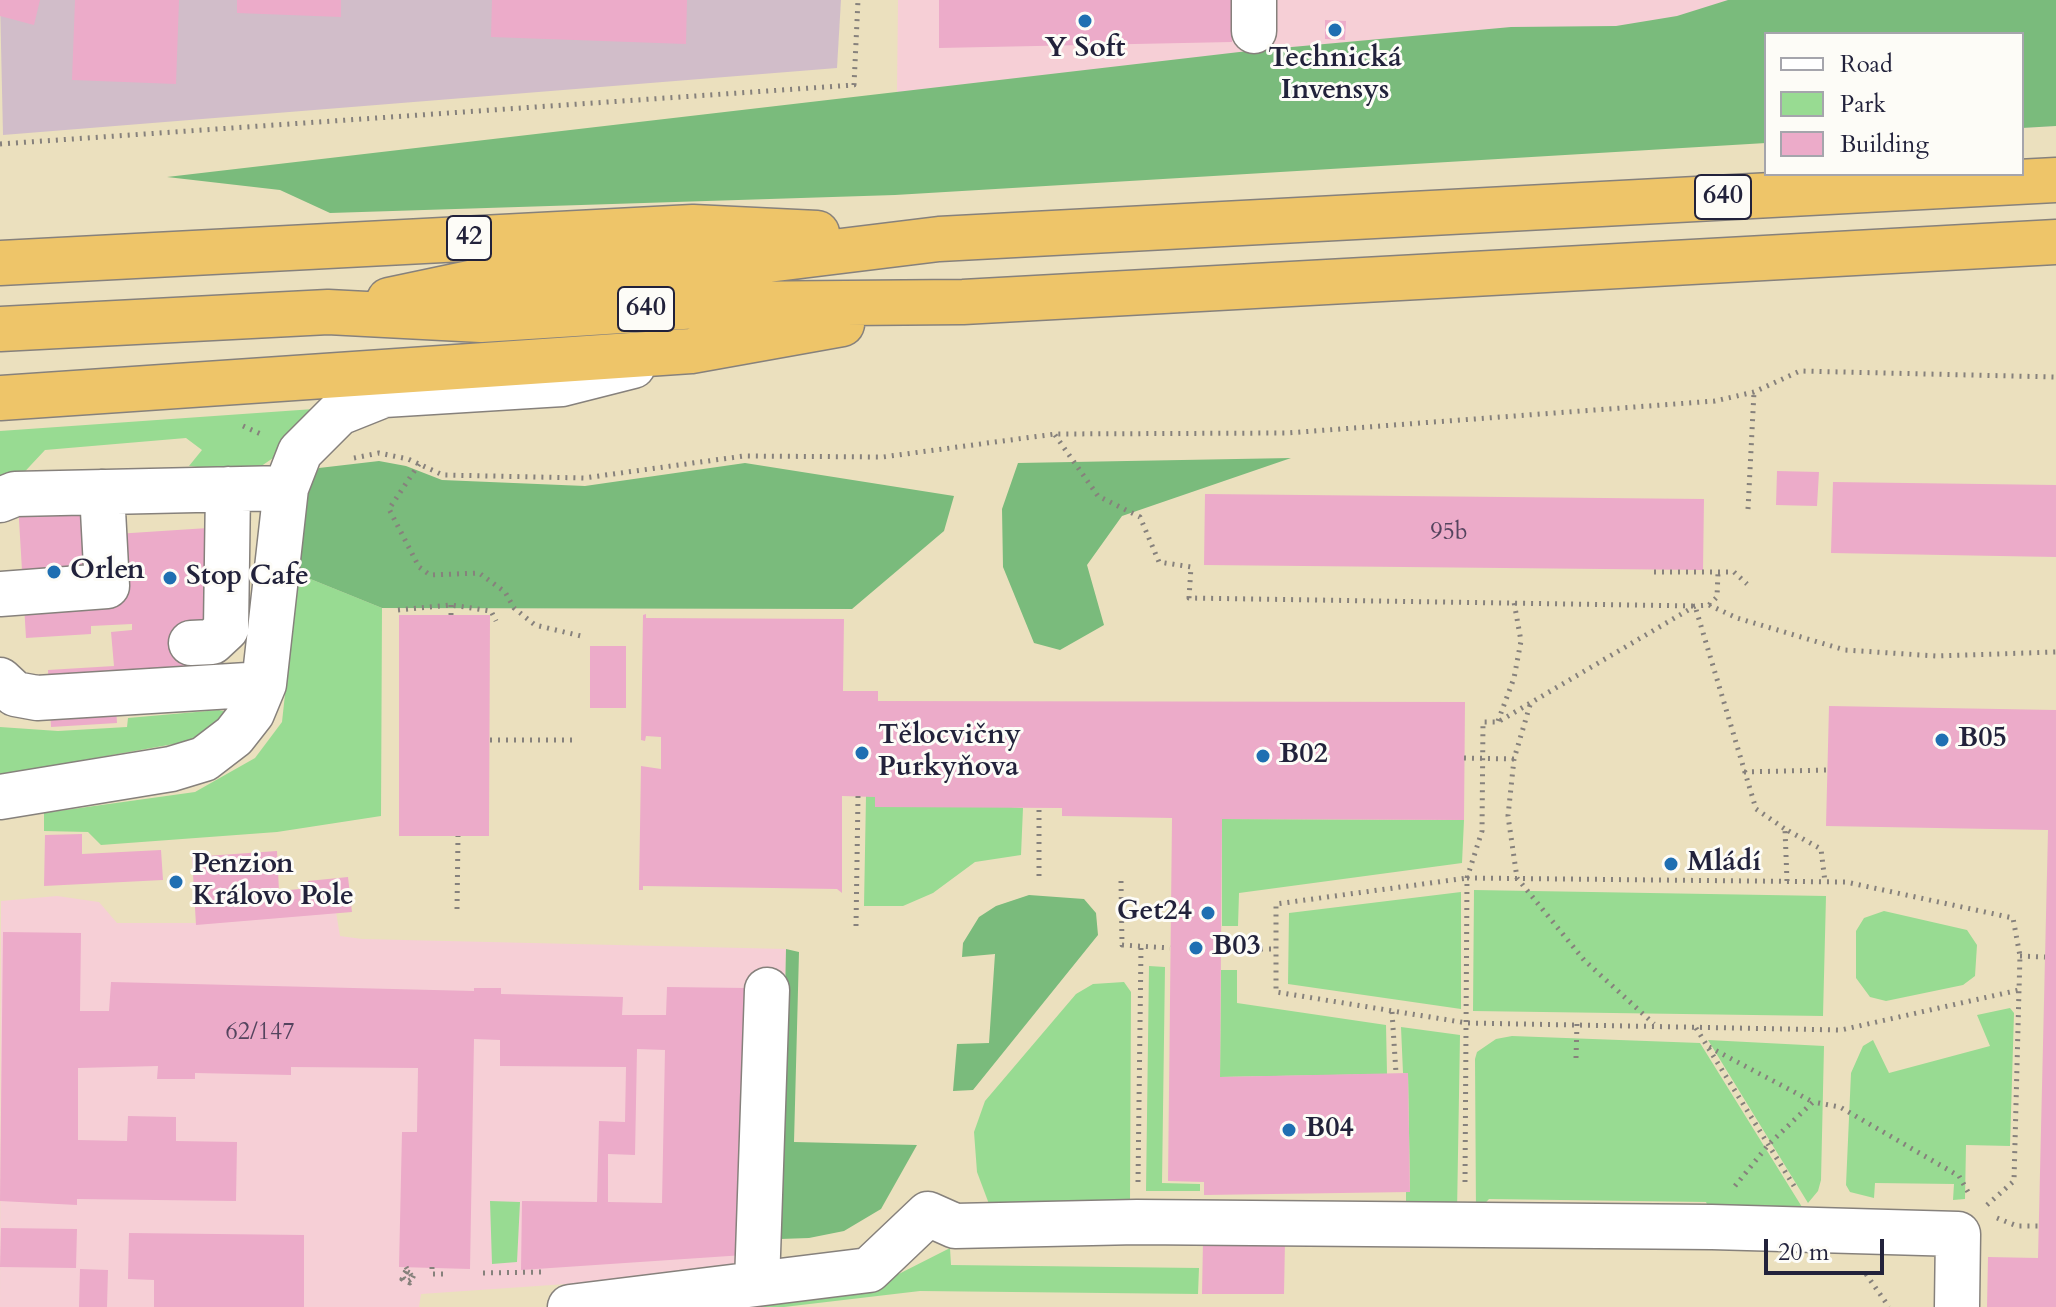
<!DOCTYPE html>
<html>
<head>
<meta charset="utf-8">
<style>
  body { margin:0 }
  #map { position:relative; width:2056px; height:1307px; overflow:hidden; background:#ebe0be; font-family:Cardo,serif }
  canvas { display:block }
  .legend { position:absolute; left:1764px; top:32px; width:260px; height:144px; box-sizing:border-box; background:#fdfcf7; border:2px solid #a5a5ac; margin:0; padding:10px 14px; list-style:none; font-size:24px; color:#22223b }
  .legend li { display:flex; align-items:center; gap:16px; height:40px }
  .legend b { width:40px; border:2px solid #a5a5ac }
  .scale { position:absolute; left:1764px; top:1239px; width:120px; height:36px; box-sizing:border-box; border:4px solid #22223b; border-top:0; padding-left:10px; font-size:24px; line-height:28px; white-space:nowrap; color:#22223b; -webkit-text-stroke:6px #fdfcf7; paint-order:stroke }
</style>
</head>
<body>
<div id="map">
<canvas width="2056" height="1307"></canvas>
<ul class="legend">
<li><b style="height:10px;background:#fff"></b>Road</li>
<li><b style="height:22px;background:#98db92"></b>Park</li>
<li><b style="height:22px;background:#ecabc9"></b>Building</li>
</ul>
<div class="scale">20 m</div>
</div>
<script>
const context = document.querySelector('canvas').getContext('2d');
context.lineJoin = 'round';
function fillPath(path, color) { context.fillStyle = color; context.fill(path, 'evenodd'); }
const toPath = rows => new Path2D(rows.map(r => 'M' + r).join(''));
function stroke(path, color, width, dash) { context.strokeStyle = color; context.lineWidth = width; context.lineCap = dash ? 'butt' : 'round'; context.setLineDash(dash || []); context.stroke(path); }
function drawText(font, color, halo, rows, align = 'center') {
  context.font = font + ' Cardo,serif'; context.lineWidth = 6; context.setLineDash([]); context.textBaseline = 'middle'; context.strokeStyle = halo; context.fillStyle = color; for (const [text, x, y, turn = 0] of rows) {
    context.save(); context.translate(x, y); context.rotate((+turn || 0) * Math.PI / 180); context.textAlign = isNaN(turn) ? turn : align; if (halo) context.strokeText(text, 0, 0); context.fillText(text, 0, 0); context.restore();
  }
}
fillPath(toPath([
  [898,0,2056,0,2056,126,2022,128,2022,34,1766,34,1766,143,897,92],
  [57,896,99,902,117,923,196,923,336,912,340,936,362,939,786,949,780,1262,639,1279,421,1294,419,1307,0,1307,1,901]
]), '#f6cfd6');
fillPath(toPath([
  [0,0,841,0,837,68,3,135]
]), '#d1bdc9');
fillPath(toPath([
  [314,409,279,454,251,473,189,466,202,450,186,438,45,450,16,481,0,482,0,431],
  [298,574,382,608,381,816,277,832,101,845,88,832,44,831,44,813,195,792,255,758,282,722],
  [219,710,230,713,217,726,185,742,0,775,0,727,58,731,127,727,128,718],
  [866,796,1023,808,1021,855,975,862,933,893,903,906,864,906],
  [1222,819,1464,820,1462,863,1239,893,1238,926,1222,926],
  [1474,890,1826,896,1823,1016,1473,1011],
  [1461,892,1461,1009,1288,984,1289,913],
  [1884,911,1967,930,1977,945,1975,976,1963,985,1886,1001,1870,997,1856,978,1856,931,1864,918],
  [1149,966,1165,967,1162,1183,1200,1184,1200,1191,1146,1191],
  [1221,970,1237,970,1237,1003,1386,1025,1387,1074,1220,1077],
  [1124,982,1131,992,1130,1203,989,1204,977,1172,974,1132,985,1101,1076,994,1093,984],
  [2010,1008,2014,1013,2010,1146,1966,1145,1965,1199,1953,1200,1954,1184,1875,1183,1874,1198,1850,1192,1846,1185,1851,1073,1863,1046,1873,1040,1889,1073,1990,1046,1977,1015],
  [1401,1027,1460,1035,1457,1213,1406,1213,1406,1192,1410,1191,1408,1074,1403,1073],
  [1512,1036,1700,1043,1802,1207,1794,1212,1712,1215,1706,1202,1489,1199,1476,1213,1475,1059,1477,1052,1496,1039],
  [1708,1040,1824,1046,1821,1180,1818,1191,1808,1203],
  [490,1201,520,1202,517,1262,492,1264],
  [950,1248,951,1265,1199,1268,1198,1294,920,1291,784,1307,732,1307,875,1286]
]), '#98db92');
fillPath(toPath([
  [1728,0,2056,0,2056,126,2022,128,2022,34,1766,34,1766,143,895,195,330,213,280,190,167,177,1248,51,1511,27,1616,26,1677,16],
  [1291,458,1122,516,1087,565,1104,625,1060,650,1034,643,1003,567,1002,509,1018,463],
  [379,461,406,466,442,480,585,486,745,463,954,496,944,531,852,609,382,608,298,574,305,492,319,468],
  [1029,895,1084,899,1096,913,1098,935,973,1090,953,1091,957,1044,989,1043,995,954,962,957,963,943,979,917,996,906],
  [786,949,799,952,794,1142,917,1145,881,1209,844,1231,809,1238,780,1239]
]), '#7abb7c');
fillPath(toPath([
  [0,0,40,0,34,25,0,16],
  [75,0,179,0,176,84,72,80],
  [237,0,341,0,341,17,237,13],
  [492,0,687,0,686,44,491,37],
  [939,0,1231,0,1232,42,939,48],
  [1325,20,1346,21,1345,40,1325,39],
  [1777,471,1819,472,1817,506,1776,505],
  [1833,482,2056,485,2056,557,1831,553],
  [1205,494,1704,499,1703,570,1204,565],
  [83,499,85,536,208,528,214,627,190,629,193,672,114,676,117,723,51,727,48,670,114,666,111,632,132,630,132,624,91,626,91,634,26,638,18,503],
  [646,614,646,618,844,619,843,691,878,691,878,701,1465,702,1464,820,1222,819,1220,1077,1408,1073,1410,1192,1204,1195,1204,1182,1168,1181,1172,818,1062,816,1062,808,875,807,875,797,842,796,842,893,837,889,643,886,643,890,639,890,641,766,661,769,661,737,646,736,645,741,641,740,643,615],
  [399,615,490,615,489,836,399,836],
  [590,646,626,646,626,708,590,708],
  [1829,706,2056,710,2056,1307,1987,1307,1988,1257,2038,1258,2048,830,1826,826],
  [82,834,82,854,161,850,163,880,44,886,45,835],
  [277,851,279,891,309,888,308,881,348,877,352,912,196,925,192,857],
  [3,932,81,933,80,1011,109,1011,111,982,474,991,474,988,501,988,501,994,623,997,622,1015,666,1015,667,987,747,988,744,1255,521,1270,522,1201,597,1202,599,1121,625,1122,626,1067,500,1066,500,1040,474,1039,470,1269,399,1267,402,1132,417,1132,418,1068,291,1067,291,1075,195,1073,195,1079,157,1079,158,1066,78,1068,78,1140,127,1141,128,1116,176,1117,176,1141,237,1142,236,1201,77,1199,77,1205,0,1201],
  [637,1049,665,1050,662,1203,608,1202,608,1154,635,1155],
  [1,1228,77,1229,76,1268,0,1267],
  [129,1233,304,1235,304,1307,154,1307,154,1280,128,1279],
  [1203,1241,1285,1241,1284,1294,1202,1294],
  [80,1269,108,1270,107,1307,79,1307]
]), '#ecabc9');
const minor = toPath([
  [1254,31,1254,0],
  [0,500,15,494,286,488],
  [0,594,107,586,102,492],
  [191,643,212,642,226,629,228,489],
  [0,680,15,694,37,698,264,684],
  [0,797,171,769,204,759,234,736,252,713,264,684,286,488,300,452,339,413,384,395,562,384,633,366],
  [757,1283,767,990],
  [570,1307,869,1270,928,1214,955,1226,1137,1222,1712,1227,1958,1234,1957,1307]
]);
const highway = toPath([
  [0,263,693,227,817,233],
  [389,300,479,281,727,265,939,239,2056,180],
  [0,329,328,312,481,320,729,304,963,302,2056,242],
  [0,398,691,351,842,324]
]);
stroke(minor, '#86817c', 47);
stroke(highway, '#86817c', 47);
stroke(toPath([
  [0,144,854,85,858,0],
  [243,426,263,435],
  [1055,435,1098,496,1140,517,1159,562,1191,567,1189,598,1695,606,1756,809,1785,829],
  [354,458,379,453,408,459,443,475,584,478,744,456,883,457,1055,434,1287,433,1715,401,1754,392,1800,371,2056,377],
  [419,464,389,509,419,567,430,575,479,573,505,592,514,608,535,625,581,636],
  [1748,509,1754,392],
  [1654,572,1734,572,1747,584],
  [1709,605,1737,618,1845,650,1936,656,2056,652],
  [398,610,451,605,491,611,496,621],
  [451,615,451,605],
  [1530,705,1514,759,1508,816,1517,878,1584,960,1654,1024],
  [1498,721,1514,678,1521,641,1514,602],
  [490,740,577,740],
  [1744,772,1827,770],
  [1039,876,1039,807],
  [1467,878,1846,882,2013,918,2020,956,2019,990,1841,1030,1467,1023,1276,992,1276,904,1467,878],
  [1121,881,1122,945,1170,948],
  [1787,881,1785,829,1821,849,1825,882],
  [457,909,458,836],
  [856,926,858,796],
  [1221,949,1276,949],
  [2020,956,2045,957],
  [1392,1012,1396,1073],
  [1696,1028,1794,1186],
  [1709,1047,1813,1102],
  [1576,1058,1577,1023],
  [1138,1182,1141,947],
  [1465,1182,1467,878,1482,831,1483,722,1498,722,1695,606,1709,605,1717,597,1718,573],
  [1735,1186,1769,1144,1813,1102,1840,1107,1959,1176,1968,1192],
  [1987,1205,2014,1181,2019,990],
  [1997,1218,2017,1226,2038,1226],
  [406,1267,413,1278,407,1282,402,1276,406,1271],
  [432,1267,432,1274,448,1274],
  [483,1273,546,1272],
  [1866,1274,1889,1307]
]), '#86817c', 5, [2, 6]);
stroke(minor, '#fff', 44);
stroke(highway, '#eec569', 44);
stroke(toPath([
  [1464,758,1514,759],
  [406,1271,402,1279,410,1283,414,1275,406,1271]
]), '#86817c', 5, [2, 6]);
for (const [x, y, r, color] of [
  [1085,21,8,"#1f6fb2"],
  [1335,30,8,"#1f6fb2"],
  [54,572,8,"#1f6fb2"],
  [170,578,8,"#1f6fb2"],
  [1942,740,8,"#1f6fb2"],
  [862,753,8,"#1f6fb2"],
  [1263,756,8,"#1f6fb2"],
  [1671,864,8,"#1f6fb2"],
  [176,882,8,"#1f6fb2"],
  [1208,913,8,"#1f6fb2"],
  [1196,948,8,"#1f6fb2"],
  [1289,1130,8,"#1f6fb2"]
]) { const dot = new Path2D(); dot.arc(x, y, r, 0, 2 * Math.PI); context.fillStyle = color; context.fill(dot); stroke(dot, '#fdfcf7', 3); }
drawText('24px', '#54445e', null, [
  ["95b",1449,533],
  ["62/147",260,1033]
]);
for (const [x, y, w] of [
  [1723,197,56],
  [469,238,44],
  [646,309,56]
]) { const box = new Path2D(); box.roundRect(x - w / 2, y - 22, w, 44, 6); context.fillStyle = '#fdfcf7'; context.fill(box); stroke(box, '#22223b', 2); }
drawText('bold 26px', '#22223b', null, [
  ["640",1723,197],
  ["42",469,238],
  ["640",646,309]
]);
drawText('bold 28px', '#22223b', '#fdfcf7', [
  ["Y Soft",1085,50,"center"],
  ["Technická",1335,60,"center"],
  ["Invensys",1335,92,"center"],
  ["Orlen",70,572],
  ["Stop Cafe",186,578],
  ["Tělocvičny",878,737],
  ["Purkyňova",878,769],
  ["B05",1958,740],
  ["B02",1279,756],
  ["Mládí",1687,864],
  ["Penzion",192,866],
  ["Královo Pole",192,898],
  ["Get24",1192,913,"right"],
  ["B03",1212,948],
  ["B04",1305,1130]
], 'left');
</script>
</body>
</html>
